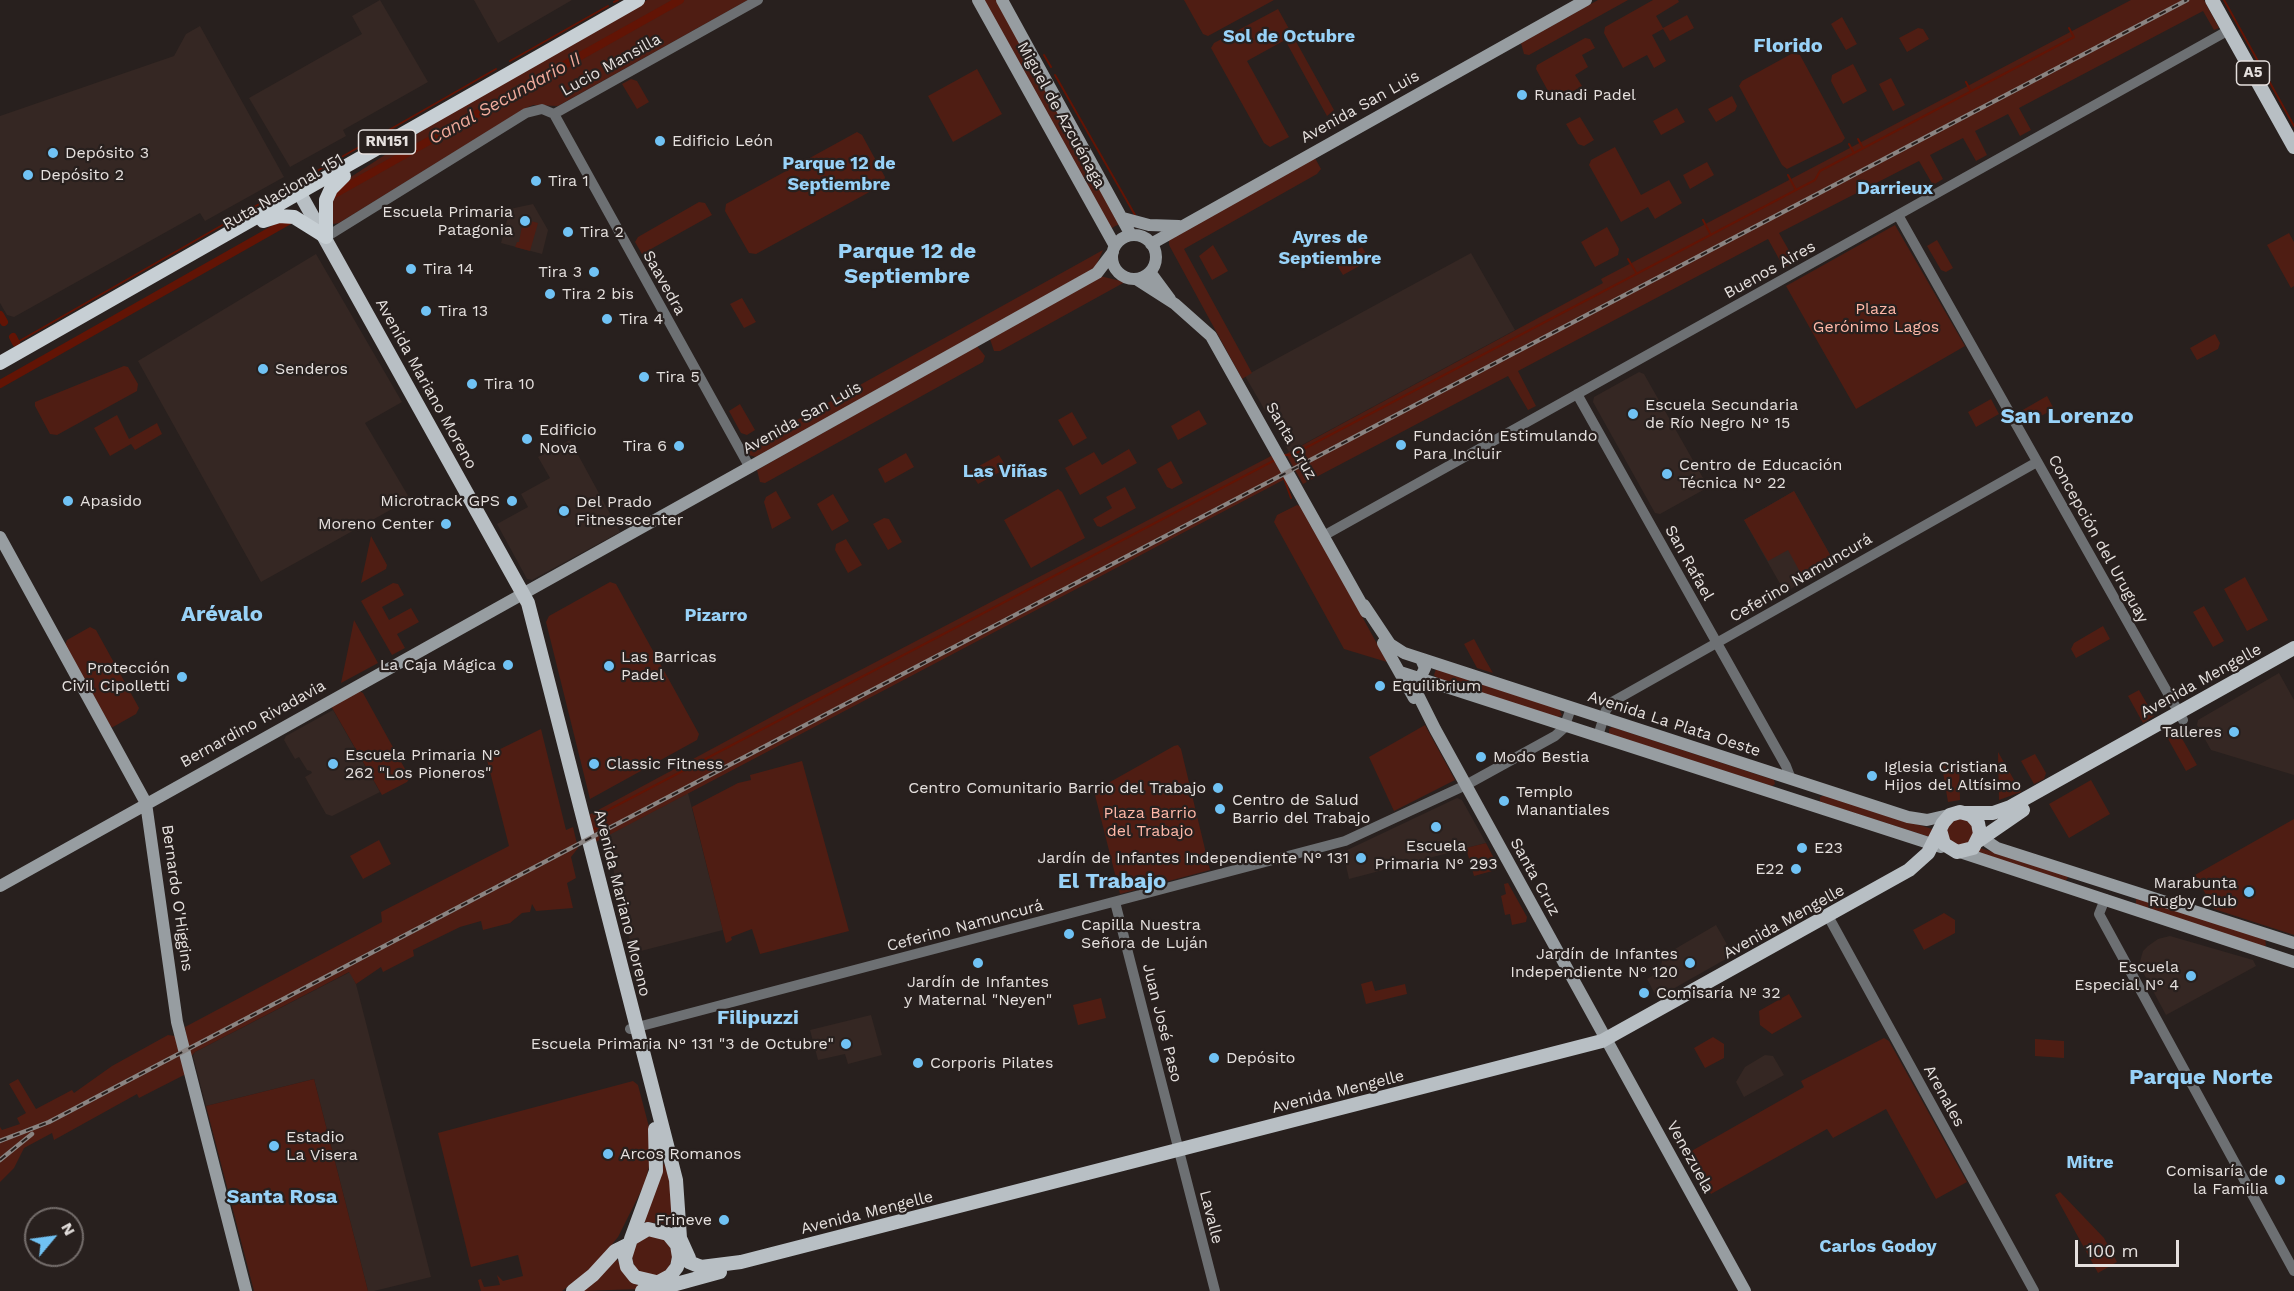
<!DOCTYPE html>
<html>
<head>
<meta charset="utf-8">
<style>
  body { margin:0 }
  #map { position:relative; width:2294px; height:1291px; overflow:hidden; background:#28201e; font-family:"Work Sans",sans-serif }
  canvas { display:block }
  .north { position:absolute; left:24px; top:1207px; width:60px; height:60px; box-sizing:border-box; background:#28201e; border:2px solid #746d6b; border-radius:50%; rotate:61deg; font-size:16px; font-weight:700; line-height:24px; text-align:center; color:#e5e0de }
  .north::after { content:''; display:block; margin:auto; width:21px; height:27px; background:#70c2f4; clip-path:polygon(50% 0,100% 100%,50% 72%,0 100%) }
  .scale { position:absolute; left:2075px; top:1240px; width:104px; height:27px; box-sizing:border-box; border:3px solid #e5e0de; border-top:0; padding-left:8px; font-size:18px; line-height:21px; white-space:nowrap; color:#e5e0de; -webkit-text-stroke:4px #28201e; paint-order:stroke }
</style>
</head>
<body>
<div id="map">
<canvas width="2294" height="1291"></canvas>
<div class="north">N</div>
<div class="scale">100 m</div>
</div>
<script>
const context = document.querySelector('canvas').getContext('2d');
context.lineJoin = 'round';
function fillPath(path, color) { context.fillStyle = color; context.fill(path, 'evenodd'); }
const toPath = rows => new Path2D(rows.map(r => 'M' + r).join(''));
function stroke(path, color, width, dash) { context.strokeStyle = color; context.lineWidth = width; context.lineCap = dash ? 'butt' : 'round'; context.setLineDash(dash || []); context.stroke(path); }
function drawText(font, color, halo, rows, align = 'center') {
  context.font = font + ' "Work Sans",sans-serif'; context.lineWidth = 4.5; context.setLineDash([]); context.textBaseline = 'middle'; context.strokeStyle = halo; context.fillStyle = color; for (const [text, x, y, turn = 0] of rows) {
    context.save(); context.translate(x, y); context.rotate((+turn || 0) * Math.PI / 180); context.textAlign = isNaN(turn) ? turn : align; if (halo) context.strokeText(text, 0, 0); context.fillText(text, 0, 0); context.restore();
  }
}
fillPath(toPath([
  [380,0,428,82,343,130,346,136,290,167,249,98,362,34,352,16],
  [474,0,572,0,498,43],
  [200,26,284,177,205,221,200,213,14,317,7,315,0,303,0,116,174,56,186,34],
  [533,204,548,230,542,254,501,243,510,209],
  [1471,253,1515,330,1289,452,1284,443,1294,438,1291,432,1286,434,1277,417,1266,412,1245,376],
  [316,254,402,402,365,423,410,499,261,582,138,361],
  [1639,372,1644,374,1707,485,1705,489,1660,514,1655,513,1593,402,1594,397],
  [570,440,620,532,532,580,527,579,497,524,528,507,521,494,550,478,538,457],
  [1794,491,1833,560,1831,566,1789,590,1783,589,1744,520],
  [2279,673,2294,700,2294,775,2211,750,2197,725,2198,720],
  [333,710,380,792,332,816,326,814,305,777,312,773,311,771,307,770,299,757,295,759,284,740,286,736],
  [688,793,723,930,633,953,616,886,608,835],
  [1457,798,1462,800,1486,843,1349,879,1343,852],
  [1716,925,1733,955,1657,998,1647,979,1660,971,1663,956],
  [2170,936,2253,960,2256,966,2166,1015,2139,965,2143,951,2148,946,2158,939],
  [350,972,356,984,431,1277,374,1291,368,1291,314,1079,206,1106,193,1056,195,1052],
  [871,1015,882,1055,848,1064,845,1054,818,1060,810,1030],
  [1765,1055,1773,1056,1784,1075,1744,1097,1736,1082,1745,1067]
]), '#352723');
fillPath(toPath([
  [647,0,748,0,558,106,533,105,524,109,339,223,333,224,327,217,337,186,471,99],
  [983,0,998,0,1121,223,1110,229],
  [1184,0,1274,0,1208,36,1203,34],
  [1598,0,1628,0,1529,55,1524,54,1521,43],
  [1653,0,1678,0,1679,2,1656,16,1663,28,1687,15,1694,28,1670,41,1663,29,1652,35,1666,61,1654,68,1647,55,1623,68,1604,33,1605,27],
  [2131,0,2204,0,2219,28,2214,30,2203,11,2019,108,2031,130,2020,136,2008,114,1975,131,1987,155,1976,161,1963,138,1930,155,1943,179,1933,185,1919,161,1779,233,1795,261,1784,268,1768,239,1518,371,1536,406,1528,410,1508,376,1303,484,1286,454,1603,283,1601,279],
  [1278,9,1334,110,1327,116,1285,40,1247,61,1289,137,1270,147,1264,143,1211,48,1214,43],
  [1842,17,1857,44,1846,50,1831,24],
  [1918,28,1923,29,1929,39,1907,52,1899,38],
  [1585,38,1590,39,1595,48,1582,55,1588,67,1575,75,1582,86,1554,102,1536,69,1537,65],
  [1793,53,1800,55,1845,138,1842,142,1787,169,1782,165,1739,86,1742,81],
  [1853,64,1867,91,1843,104,1831,81,1832,75],
  [977,69,1002,114,953,142,928,96],
  [1891,78,1905,105,1893,111,1879,84],
  [631,79,637,81,649,102,637,109,622,84],
  [1732,96,1737,106,1735,111,1716,122,1708,109],
  [1677,108,1685,122,1661,135,1653,121],
  [1580,117,1594,140,1584,146,1578,144,1566,124],
  [857,132,862,135,885,177,884,184,756,254,749,253,725,211,726,204],
  [1615,147,1641,195,1669,180,1682,203,1655,219,1648,207,1621,222,1589,165,1591,160],
  [1315,158,1321,169,1317,174,1184,249,1252,373,1242,379,1169,245,1169,238],
  [1707,162,1714,175,1690,189,1683,175],
  [699,202,705,203,712,215,642,254,635,242,638,237],
  [524,216,528,217,527,220,538,223,530,251,515,247,517,242,519,242],
  [1895,225,1965,346,1856,409,1786,286],
  [1607,227,1619,249,1618,255,1595,267,1581,242],
  [2289,233,2294,242,2294,286,2291,288,2267,245],
  [1937,240,1953,268,1946,272,1941,270,1927,246],
  [1213,245,1228,271,1212,280,1199,256],
  [1362,247,1370,260,1343,275,1335,262],
  [1103,250,1095,268,756,457,749,455,750,446],
  [1100,276,1125,282,1000,351,994,351,990,339],
  [742,298,756,322,744,328,730,304],
  [2215,334,2220,343,2218,349,2197,360,2190,348],
  [977,346,985,356,983,362,765,483,760,482,757,470],
  [124,366,128,367,138,384,137,391,57,435,50,434,35,406,35,402],
  [2047,396,2054,409,2028,423,2021,411],
  [1991,399,1999,414,1976,427,1968,412],
  [740,404,755,430,747,435,741,433,729,411],
  [1199,410,1207,424,1178,440,1171,426],
  [1072,412,1087,438,1073,446,1058,420],
  [117,415,129,439,157,423,162,434,135,450,131,444,110,456,94,428],
  [1129,449,1137,463,1080,495,1065,468,1094,452,1102,465],
  [906,453,914,467,885,483,878,469],
  [999,455,1007,468,978,484,970,471],
  [1273,455,1287,478,594,843,587,816,801,701],
  [1171,461,1183,483,1172,489,1167,487,1157,469],
  [1125,487,1136,508,1101,527,1097,526,1093,519,1112,508,1106,497],
  [1058,489,1062,492,1085,538,1031,568,1004,520],
  [776,491,791,518,772,529,764,502,766,497],
  [1794,491,1833,560,1831,566,1805,581,1788,550,1768,561,1744,520],
  [833,494,849,521,832,531,817,504],
  [1297,505,1302,507,1387,662,1344,649,1274,522,1277,515],
  [884,518,889,519,902,542,888,550,873,524],
  [371,536,387,565,386,569,361,583],
  [846,539,862,565,848,573,835,550,836,544],
  [2245,577,2268,620,2247,631,2224,589],
  [610,582,616,584,699,734,697,740,590,799,546,622,549,616],
  [393,583,398,584,404,595,382,607,389,620,411,608,419,622,397,634,405,648,392,655,361,601],
  [2204,606,2224,641,2213,647,2193,612],
  [354,620,378,663,341,683,350,640],
  [2103,626,2110,639,2076,658,2071,649,2074,643],
  [90,627,96,630,139,708,136,714,113,727,111,727,65,645,67,640],
  [1474,639,1486,661,1493,673,1477,668,1464,644],
  [1436,669,1559,709,1562,715,1557,718,1437,678,1434,675],
  [2139,690,2154,716,2143,723,2128,696],
  [359,691,363,693,410,778,407,782,382,795,331,706],
  [1425,725,1455,780,1394,811,1369,757],
  [1612,727,1774,780,1775,784,1772,786,1609,734,1609,729],
  [541,729,566,830,573,827,578,848,571,857,576,878,567,883,573,908,536,911,532,904,530,912,522,913,510,923,483,930,481,921,460,927,413,950,414,956,383,972,381,967,356,984,349,972,195,1052,190,1058,185,1027,382,922,381,912,509,846,486,756],
  [2174,733,2180,735,2197,765,2186,771,2167,737],
  [1174,746,1178,745,1181,749,1210,870,1120,894,1094,791],
  [1998,752,2021,792,1999,800],
  [2035,754,2046,773,2044,779,2034,784,2021,761],
  [802,761,849,931,760,954,752,929,731,937,732,940,726,943,692,807,738,783,751,780,750,775],
  [1959,761,1960,800,1948,802,1942,766],
  [2091,780,2110,814,2069,838,2049,804],
  [1825,795,1932,829,1933,838,1820,802,1820,797],
  [1962,816,1976,828,1971,845,1951,846,1945,827,1947,822],
  [2294,819,2294,935,2214,909,2195,875],
  [379,840,391,864,363,879,350,856],
  [1486,843,1498,866,1496,870,1474,876,1466,848],
  [1980,848,2065,873,2068,878,2064,882,1978,852],
  [1508,883,1527,917,1526,922,1512,925,1510,914,1505,915,1501,896,1506,894,1504,884],
  [2136,898,2265,939,2266,945,2264,947,2136,905],
  [1944,913,1955,920,1955,933,1924,950,1913,930],
  [1372,981,1375,991,1405,984,1407,994,1366,1004,1361,984],
  [1789,994,1802,1017,1772,1034,1760,1025,1759,1011],
  [1101,998,1106,1018,1078,1025,1073,1005],
  [168,1035,175,1036,186,1074,139,1098,137,1094,54,1140,52,1133,24,1148,14,1168,0,1182,0,1127,2,1130,20,1124,17,1118,26,1113,9,1084,18,1079,36,1109,72,1090,74,1093,112,1066],
  [1713,1037,1724,1044,1724,1058,1705,1068,1694,1048],
  [1884,1038,1889,1041,1967,1182,1936,1199,1886,1109,1833,1138,1827,1129,1711,1194,1688,1153,1804,1087,1801,1081],
  [2035,1039,2064,1041,2064,1058,2035,1056],
  [314,1079,368,1291,254,1291,206,1106],
  [633,1081,638,1085,649,1127,651,1158,645,1183,618,1237,594,1266,562,1291,481,1291,478,1280,481,1279,484,1287,500,1285,497,1275,503,1281,523,1276,518,1255,471,1267,438,1133],
  [664,1163,670,1181,673,1224,643,1222],
  [2060,1192,2104,1238,2117,1262,2098,1273,2055,1195],
  '632 1256a20 20 0 1 1 40 0a20 20 0 1 1-40 0Z',
  [616,1258,631,1281,640,1286,639,1289,582,1291]
]), '#4f1d13');
stroke(toPath([
  [2224,0,2294,126],
  [614,2,618,0],
  [1044,55,1051,67],
  [510,61,608,6],
  [1055,75,1135,215],
  [1966,82,1970,90],
  [1858,139,1863,148],
  [1849,144,1854,153],
  [1788,175,1796,190],
  [296,183,496,69],
  [1703,220,1711,235],
  [1628,259,1637,274],
  [16,343,289,187],
  [1282,455,1292,455,1815,180,1820,171,2074,37,2069,28],
  [1284,478,1291,498],
  [593,830,602,825,605,812,612,808,1275,460]
]), '#621405', 2);
stroke(toPath([
  [329,197,680,0],
  [0,315,4,322],
  [13,337,16,343],
  [0,384,290,220]
]), '#621405', 8);
stroke(toPath([
  [554,114,749,466],
  [554,114,758,0],
  [1898,215,2183,720],
  [326,237,526,113,542,109,554,114],
  [1577,394,1786,766,1791,779],
  [1325,535,2229,30],
  [1598,736,1606,710,1612,702,2037,462],
  [2105,899,2099,914,2294,1271],
  [1115,902,1215,1291],
  [1828,916,2034,1291],
  [630,1029,1345,841,1466,785,1555,736,1564,728,1571,708]
]), '#6d7073', 10);
stroke(toPath([
  [978,0,1115,246],
  [1002,0,1131,235],
  [1123,218,1149,225,1179,226],
  '1112 257a22 22 0 1 1 44 0a22 22 0 1 1-44 0Z',
  [1151,244,1586,0],
  [1150,272,1170,299],
  [1136,279,1175,304,1211,336,1366,612],
  [0,537,146,803,177,1022,246,1291],
  [1364,605,1390,644,1404,653,1908,817,1927,820,1953,814],
  [1383,643,1414,698],
  [1421,659,1425,668,1415,689,1435,729,1745,1291],
  [1400,672,1941,847],
  [1980,829,1988,842,1997,848,2294,943],
  [1960,852,2294,962],
  [0,886,1097,273,1113,252]
]), '#979da1', 12);
stroke(toPath([
  [2212,0,2294,147],
  [299,192,528,603,676,1180,680,1238,689,1258],
  [1964,813,1993,813,2010,807,2294,648],
  [1978,841,2023,810],
  [631,1239,656,1171,655,1129],
  [679,1251,689,1262,701,1267,741,1262,1602,1041,1909,870,1928,853,1943,823,1950,815,1960,812,1971,815,1978,823,1980,834,1973,848,1957,852,1944,844,1940,830],
  [658,1289,720,1272],
  [573,1291,593,1275,615,1251,627,1245],
  [642,1291,670,1276,677,1267,679,1257,677,1245,668,1234,648,1229,631,1239,625,1258,627,1267,635,1277,656,1282]
]), '#b8bfc4', 14);
stroke(toPath([
  [263,221,279,216,294,217,326,237],
  [326,237,326,200,331,189,344,176],
  [0,363,638,0]
]), '#c7cfd4', 14);
const rail = toPath([
  [0,1141,49,1122,2187,0],
  [0,1160,32,1134]
]);
stroke(rail, '#8a8482', 4.5);
stroke(rail, '#28201e', 2, [7]);
for (const [x, y, r, color] of [
  [1522,95,6,"#70c2f4"],
  [660,141,6,"#70c2f4"],
  [53,153,6,"#70c2f4"],
  [28,175,6,"#70c2f4"],
  [536,181,6,"#70c2f4"],
  [525,221,6,"#70c2f4"],
  [568,232,6,"#70c2f4"],
  [411,269,6,"#70c2f4"],
  [594,272,6,"#70c2f4"],
  [550,294,6,"#70c2f4"],
  [426,311,6,"#70c2f4"],
  [607,319,6,"#70c2f4"],
  [263,369,6,"#70c2f4"],
  [644,377,6,"#70c2f4"],
  [472,384,6,"#70c2f4"],
  [1633,414,6,"#70c2f4"],
  [527,439,6,"#70c2f4"],
  [1401,445,6,"#70c2f4"],
  [679,446,6,"#70c2f4"],
  [1667,474,6,"#70c2f4"],
  [68,501,6,"#70c2f4"],
  [512,501,6,"#70c2f4"],
  [564,511,6,"#70c2f4"],
  [446,524,6,"#70c2f4"],
  [508,665,6,"#70c2f4"],
  [609,666,6,"#70c2f4"],
  [182,677,6,"#70c2f4"],
  [1380,686,6,"#70c2f4"],
  [2234,732,6,"#70c2f4"],
  [1481,757,6,"#70c2f4"],
  [333,764,6,"#70c2f4"],
  [594,764,6,"#70c2f4"],
  [1872,776,6,"#70c2f4"],
  [1218,788,6,"#70c2f4"],
  [1504,801,6,"#70c2f4"],
  [1220,809,6,"#70c2f4"],
  [1436,827,6,"#70c2f4"],
  [1802,848,6,"#70c2f4"],
  [1361,858,6,"#70c2f4"],
  [1796,869,6,"#70c2f4"],
  [2249,892,6,"#70c2f4"],
  [1069,934,6,"#70c2f4"],
  [978,963,6,"#70c2f4"],
  [1690,963,6,"#70c2f4"],
  [2191,976,6,"#70c2f4"],
  [1644,993,6,"#70c2f4"],
  [846,1044,6,"#70c2f4"],
  [1214,1058,6,"#70c2f4"],
  [918,1063,6,"#70c2f4"],
  [274,1146,6,"#70c2f4"],
  [608,1154,6,"#70c2f4"],
  [2280,1180,6,"#70c2f4"],
  [724,1220,6,"#70c2f4"]
]) { const dot = new Path2D(); dot.arc(x, y, r, 0, 2 * Math.PI); context.fillStyle = color; context.fill(dot); stroke(dot, '#28201e', 2); }
for (const [x, y, w] of [
  [2253,73,33],
  [387,142,57]
]) { const box = new Path2D(); box.roundRect(x - w / 2, y - 12, w, 24, 4.5); context.fillStyle = '#28201e'; context.fill(box); stroke(box, '#e5e0de', 1.5); }
drawText('bold 15px', '#e5e0de', null, [
  ["A5",2253,73],
  ["RN151",387,142]
]);
drawText('16px', '#e5e0de', '#28201e', [
  ["Lucio Mansilla",611,65,-29],
  ["Avenida San Luis",1360,107,-29],
  ["Miguel de Azcuénaga",1061,115,61],
  ["Ruta Nacional 151",283,192,-30],
  ["Buenos Aires",1770,270,-29],
  ["Saavedra",664,283,61],
  ["Avenida Mariano Moreno",426,384,61],
  ["Avenida San Luis",802,418,-29],
  ["Santa Cruz",1291,441,60],
  ["Concepción del Uruguay",2098,539,61],
  ["San Rafael",1689,563,61],
  ["Ceferino Namuncurá",1801,578,-30],
  ["Avenida Mengelle",2201,681,-29],
  ["Bernardino Rivadavia",253,724,-29],
  ["Avenida La Plata Oeste",1674,724,18],
  ["Santa Cruz",1535,877,61],
  ["Bernardo O'Higgins",177,898,82],
  ["Avenida Mariano Moreno",622,903,76],
  ["Avenida Mengelle",1784,922,-29],
  ["Ceferino Namuncurá",965,926,-15],
  ["Juan José Paso",1162,1023,76],
  ["Avenida Mengelle",1338,1092,-14],
  ["Arenales",1944,1096,61],
  ["Venezuela",1690,1157,61],
  ["Avenida Mengelle",867,1213,-14],
  ["Lavalle",1211,1217,76]
]);
drawText('16px', '#e5e0de', '#28201e', [
  ["Runadi Padel",1534,95],
  ["Edificio León",672,141],
  ["Depósito 3",65,153],
  ["Depósito 2",40,175],
  ["Tira 1",548,181],
  ["Escuela Primaria",513,212,"right"],
  ["Patagonia",513,230,"right"],
  ["Tira 2",580,232],
  ["Tira 14",423,269],
  ["Tira 3",582,272,"right"],
  ["Tira 2 bis",562,294],
  ["Tira 13",438,311],
  ["Tira 4",619,319],
  ["Senderos",275,369],
  ["Tira 5",656,377],
  ["Tira 10",484,384],
  ["Escuela Secundaria",1645,405],
  ["de Río Negro N° 15",1645,423],
  ["Edificio",539,430],
  ["Nova",539,448],
  ["Fundación Estimulando",1413,436],
  ["Para Incluir",1413,454],
  ["Tira 6",667,446,"right"],
  ["Centro de Educación",1679,465],
  ["Técnica N° 22",1679,483],
  ["Apasido",80,501],
  ["Microtrack GPS",500,501,"right"],
  ["Del Prado",576,502],
  ["Fitnesscenter",576,520],
  ["Moreno Center",434,524,"right"],
  ["Las Barricas",621,657],
  ["Padel",621,675],
  ["La Caja Mágica",496,665,"right"],
  ["Protección",170,668,"right"],
  ["Civil Cipolletti",170,686,"right"],
  ["Equilibrium",1392,686],
  ["Talleres",2222,732,"right"],
  ["Escuela Primaria N°",345,755],
  ["262 \"Los Pioneros\"",345,773],
  ["Modo Bestia",1493,757],
  ["Classic Fitness",606,764],
  ["Iglesia Cristiana",1884,767],
  ["Hijos del Altísimo",1884,785],
  ["Centro Comunitario Barrio del Trabajo",1206,788,"right"],
  ["Templo",1516,792],
  ["Manantiales",1516,810],
  ["Centro de Salud",1232,800],
  ["Barrio del Trabajo",1232,818],
  ["Escuela",1436,846,"center"],
  ["Primaria N° 293",1436,864,"center"],
  ["E23",1814,848],
  ["Jardín de Infantes Independiente N° 131",1349,858,"right"],
  ["E22",1784,869,"right"],
  ["Marabunta",2237,883,"right"],
  ["Rugby Club",2237,901,"right"],
  ["Capilla Nuestra",1081,925],
  ["Señora de Luján",1081,943],
  ["Jardín de Infantes",1678,954,"right"],
  ["Independiente N° 120",1678,972,"right"],
  ["Escuela",2179,967,"right"],
  ["Especial N° 4",2179,985,"right"],
  ["Jardín de Infantes",978,982,"center"],
  ["y Maternal \"Neyen\"",978,1000,"center"],
  ["Comisaría Nº 32",1656,993],
  ["Escuela Primaria N° 131 \"3 de Octubre\"",834,1044,"right"],
  ["Depósito",1226,1058],
  ["Corporis Pilates",930,1063],
  ["Estadio",286,1137],
  ["La Visera",286,1155],
  ["Arcos Romanos",620,1154],
  ["Comisaría de",2268,1171,"right"],
  ["la Familia",2268,1189,"right"],
  ["Frineve",712,1220,"right"]
], 'left');
drawText('16px', '#ffb8a8', '#28201e', [
  ["Plaza",1876,309],
  ["Gerónimo Lagos",1876,327],
  ["Plaza Barrio",1150,813],
  ["del Trabajo",1150,831]
]);
drawText('bold 18px', '#98d2f8', '#28201e', [
  ["Sol de Octubre",1289,37],
  ["Parque 12 de",839,164],
  ["Septiembre",839,185],
  ["Darrieux",1895,189],
  ["Ayres de",1330,238],
  ["Septiembre",1330,259],
  ["Las Viñas",1005,472],
  ["Pizarro",716,616],
  ["Mitre",2090,1163],
  ["Carlos Godoy",1878,1247]
]);
drawText('italic 18px', '#f1ab9c', '#28201e', [
  ["Canal Secundario II",505,99,-29]
]);
drawText('bold 20px', '#98d2f8', '#28201e', [
  ["Florido",1788,46],
  ["Filipuzzi",758,1018],
  ["Santa Rosa",282,1197]
]);
drawText('bold 22px', '#98d2f8', '#28201e', [
  ["Parque 12 de",907,252],
  ["Septiembre",907,277],
  ["San Lorenzo",2067,417],
  ["Arévalo",222,615],
  ["El Trabajo",1112,882],
  ["Parque Norte",2201,1078]
]);
</script>
</body>
</html>
